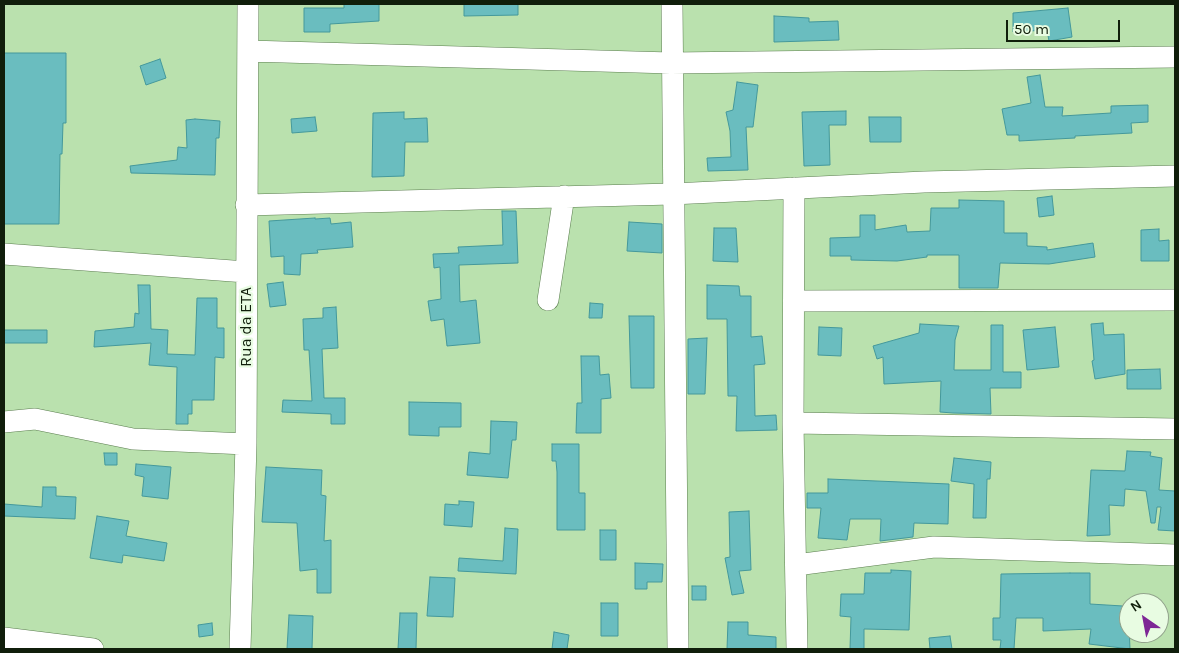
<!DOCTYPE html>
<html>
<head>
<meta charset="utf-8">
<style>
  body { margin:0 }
  #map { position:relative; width:1179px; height:653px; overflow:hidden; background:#bae1ae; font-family:Karla,sans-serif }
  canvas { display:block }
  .frame { position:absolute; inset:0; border:5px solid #101e0b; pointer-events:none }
  .north { position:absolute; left:1119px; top:593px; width:50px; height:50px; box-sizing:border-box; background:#e8fce2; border:1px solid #92a38c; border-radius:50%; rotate:327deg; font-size:14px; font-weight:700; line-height:20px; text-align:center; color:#101e0b }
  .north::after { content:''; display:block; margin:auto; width:18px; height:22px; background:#7d2695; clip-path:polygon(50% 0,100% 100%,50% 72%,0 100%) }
  .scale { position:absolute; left:1006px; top:20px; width:114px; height:22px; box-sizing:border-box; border:2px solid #101e0b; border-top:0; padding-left:6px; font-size:15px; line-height:18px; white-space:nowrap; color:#101e0b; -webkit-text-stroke:4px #e8fce2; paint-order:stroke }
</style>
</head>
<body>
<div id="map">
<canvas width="1179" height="653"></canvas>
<div class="frame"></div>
<div class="north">N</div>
<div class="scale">50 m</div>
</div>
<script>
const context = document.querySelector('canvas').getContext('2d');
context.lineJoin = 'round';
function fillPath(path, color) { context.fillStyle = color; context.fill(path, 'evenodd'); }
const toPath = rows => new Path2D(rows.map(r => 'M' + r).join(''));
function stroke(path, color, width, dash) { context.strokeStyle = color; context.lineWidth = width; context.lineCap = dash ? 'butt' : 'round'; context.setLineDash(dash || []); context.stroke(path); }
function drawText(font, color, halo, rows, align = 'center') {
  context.font = font + ' Karla,sans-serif'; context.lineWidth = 4.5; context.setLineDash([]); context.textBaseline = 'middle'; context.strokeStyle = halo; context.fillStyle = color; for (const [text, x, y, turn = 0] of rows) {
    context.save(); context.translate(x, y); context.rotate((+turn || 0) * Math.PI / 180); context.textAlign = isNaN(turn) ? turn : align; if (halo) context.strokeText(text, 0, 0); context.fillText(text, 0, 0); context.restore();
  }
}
const building = toPath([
  [344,4,379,4,379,21,330,24,330,32,304,32,304,8,344,8,344,4],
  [464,4,518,4,518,15,464,16,464,4],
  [1068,8,1072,37,1049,41,1047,30,1013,32,1013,13,1068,8],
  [774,16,809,18,809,22,838,21,839,40,774,42,774,16],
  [4,53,66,53,66,123,63,123,62,154,60,154,59,224,4,224,4,53],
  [160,59,166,78,146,85,140,66,160,59],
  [1040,75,1045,107,1063,107,1062,116,1111,113,1111,106,1148,105,1148,122,1131,123,1132,133,1075,136,1075,138,1019,141,1019,135,1007,135,1002,109,1031,103,1027,77,1040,75],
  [737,82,758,85,753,127,746,127,748,170,708,171,707,158,731,157,730,131,726,112,733,110,737,82],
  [846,111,846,125,829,125,830,165,804,166,802,112,846,111],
  [404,112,404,119,427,118,428,142,405,142,404,176,372,177,373,113,404,112],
  [315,117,317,131,292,133,291,119,315,117],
  [869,117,901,117,901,142,870,142,869,117],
  [195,119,220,121,219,138,216,138,215,175,131,173,130,166,177,160,178,147,187,148,186,120,195,119],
  [1052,196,1054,215,1039,217,1037,198,1052,196],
  [959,200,1004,201,1004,233,1027,233,1027,246,1047,247,1047,250,1093,243,1095,257,1049,264,1000,263,998,288,959,288,959,255,927,255,927,257,897,261,851,260,851,256,830,256,830,238,860,237,860,215,875,215,875,230,906,225,907,232,930,231,931,208,959,208,959,200],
  [502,211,516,211,518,263,459,265,460,302,476,300,480,343,447,346,444,319,431,321,428,301,441,299,440,267,434,268,433,254,459,253,458,247,503,245,502,211],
  [315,218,315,219,330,218,331,224,351,222,353,247,317,250,318,253,301,254,300,275,284,274,284,256,271,257,269,221,315,218],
  [629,222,662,224,662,253,627,251,629,222],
  [714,228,736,228,738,262,713,261,714,228],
  [1159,229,1159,241,1169,240,1169,261,1141,261,1141,230,1159,229],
  [283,282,286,305,270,307,267,284,283,282],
  [138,285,150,285,151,329,168,330,167,354,195,355,197,298,217,298,217,328,224,328,224,358,215,357,214,400,192,400,192,414,188,414,188,424,176,424,177,367,149,365,151,343,94,347,95,331,134,327,135,313,139,314,138,285],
  [707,285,739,286,740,296,751,296,751,337,762,336,765,364,754,365,755,416,776,415,777,430,736,431,737,396,728,396,727,319,707,319,707,285],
  [590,303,603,304,602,318,589,318,590,303],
  [336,307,338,348,322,349,324,398,345,398,345,424,331,424,331,414,282,412,283,400,312,401,309,350,304,350,303,319,323,318,323,308,336,307],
  [629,316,654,316,654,388,631,388,629,316],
  [1103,323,1104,335,1124,334,1125,374,1095,379,1092,361,1094,360,1091,324,1103,323],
  [920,324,959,326,955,340,954,370,991,370,991,325,1003,325,1003,372,1021,372,1021,388,990,388,991,414,953,413,940,412,941,381,884,384,883,357,877,359,873,346,919,333,920,324],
  [819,327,842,328,841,356,818,355,819,327],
  [1055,327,1059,367,1027,370,1023,330,1055,327],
  [4,330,47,330,47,343,4,343,4,330],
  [707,338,705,394,688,394,688,339,707,338],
  [581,356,599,356,600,375,609,374,611,398,601,399,601,433,576,433,577,403,582,403,581,356],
  [1160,369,1161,389,1127,389,1127,370,1160,369],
  [409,402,461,403,461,427,439,427,439,436,409,435,409,402],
  [491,421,517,422,516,440,512,440,508,478,467,475,469,452,490,454,491,421],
  [552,444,579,444,579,493,585,493,585,530,557,530,557,472,556,461,552,461,552,444],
  [1127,451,1151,452,1150,456,1162,458,1159,490,1175,491,1175,531,1158,530,1161,507,1157,507,1155,523,1151,523,1146,491,1125,489,1124,506,1109,505,1110,535,1087,536,1091,470,1125,471,1127,451],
  [104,453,117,453,117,465,105,465,104,453],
  [954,458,991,462,990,479,987,479,986,518,973,518,974,484,951,481,954,458],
  [136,464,171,467,168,499,142,496,144,477,135,475,136,464],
  [266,467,322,470,321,495,326,496,324,541,331,540,331,593,317,593,317,569,300,571,297,523,262,522,266,467],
  [828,479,949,484,948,524,914,523,913,537,880,541,881,519,850,519,847,540,818,538,821,508,807,508,807,493,828,493,828,479],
  [43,487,56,487,56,496,76,497,75,519,4,516,4,504,42,507,43,487],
  [459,501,474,502,472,527,444,525,445,504,459,505,459,501],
  [749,511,751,570,739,571,744,593,732,595,725,558,730,557,729,512,749,511],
  [97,516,129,521,126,536,167,543,164,561,123,555,122,563,90,558,97,516],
  [505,528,518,529,516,574,458,571,459,558,503,561,505,528],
  [600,530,616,530,616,560,600,560,600,530],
  [635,563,663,564,662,582,647,582,647,589,635,589,635,563],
  [891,570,911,571,909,630,864,629,864,649,850,649,851,617,840,616,841,594,864,594,865,573,891,573,891,570],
  [1070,573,1090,573,1090,604,1123,606,1121,627,1129,626,1130,649,1089,644,1091,629,1043,631,1043,618,1016,618,1014,649,1000,649,1001,640,993,640,993,618,1000,618,1001,574,1070,573],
  [430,577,455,578,453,617,427,616,430,577],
  [692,586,706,586,706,600,692,600,692,586],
  [601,603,618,603,618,636,601,636,601,603],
  [400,613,417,613,416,649,398,649,400,613],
  [289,615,313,616,312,649,287,649,289,615],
  [728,622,748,622,748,635,776,637,776,649,727,649,728,622],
  [212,623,213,635,199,637,198,625,212,623],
  [554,632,569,635,567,649,552,649,554,632],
  [950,636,952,649,930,649,929,638,950,636]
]);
fillPath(building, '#6abdbf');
stroke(building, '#44989b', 1);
const minor = toPath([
  [672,4,678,649],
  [248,51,671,63,1175,57],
  [794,188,793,423,797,649],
  [246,205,672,194,924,182,1175,176],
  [4,254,246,272],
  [548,300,564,196],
  [794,301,1175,300],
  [4,422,35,419,133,439,246,444],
  [793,423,1175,429],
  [796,565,934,547,1175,555],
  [4,638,93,649],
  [240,649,246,444,248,4]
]);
stroke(minor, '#5b7e4f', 22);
stroke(minor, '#fff', 21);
drawText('16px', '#101e0b', '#e8fce2', [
  ["Rua da ETA",246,327,-90]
]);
</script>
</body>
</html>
